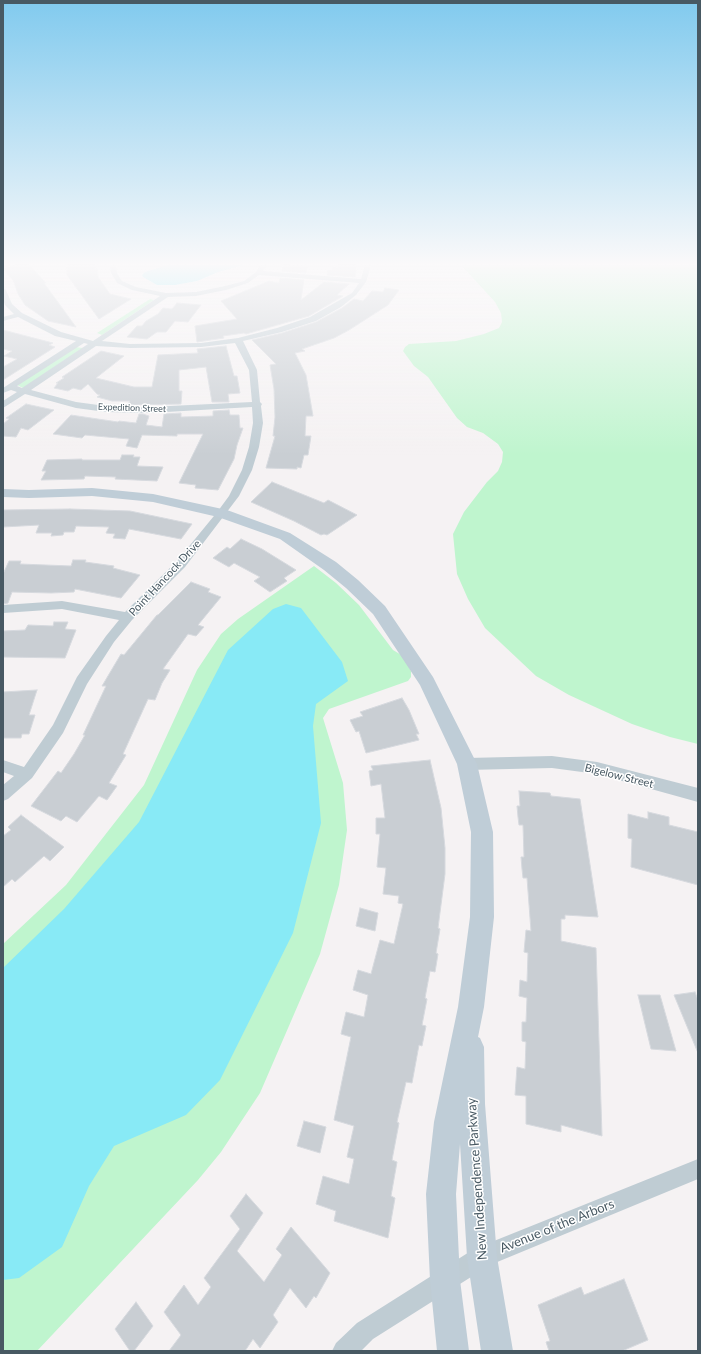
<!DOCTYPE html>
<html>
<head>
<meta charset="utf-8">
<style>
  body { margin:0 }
  #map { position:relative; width:701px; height:1354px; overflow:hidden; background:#f5f2f3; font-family:Lato,sans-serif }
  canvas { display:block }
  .frame { position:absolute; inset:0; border:4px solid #485963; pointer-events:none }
</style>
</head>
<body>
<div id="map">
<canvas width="701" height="1354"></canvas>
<div class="frame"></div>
</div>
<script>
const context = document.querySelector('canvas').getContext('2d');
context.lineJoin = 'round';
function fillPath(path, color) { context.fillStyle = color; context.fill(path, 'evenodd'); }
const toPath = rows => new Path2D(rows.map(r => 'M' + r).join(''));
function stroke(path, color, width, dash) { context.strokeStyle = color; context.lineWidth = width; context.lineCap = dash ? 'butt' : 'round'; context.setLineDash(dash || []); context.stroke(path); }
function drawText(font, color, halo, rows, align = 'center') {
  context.font = font + ' Lato,sans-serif'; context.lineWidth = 3; context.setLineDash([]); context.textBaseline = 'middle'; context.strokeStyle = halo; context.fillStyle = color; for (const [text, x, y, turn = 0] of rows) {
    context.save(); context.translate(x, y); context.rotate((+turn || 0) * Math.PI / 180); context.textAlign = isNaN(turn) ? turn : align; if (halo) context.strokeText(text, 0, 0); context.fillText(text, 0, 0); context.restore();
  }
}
fillPath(toPath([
  [461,265,698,265,698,744,670,737,632,724,569,695,536,676,485,628,468,599,457,574,453,534,464,512,487,482,498,471,502,462,503,452,498,444,483,433,467,427,457,418,428,377,414,366,403,351,405,347,409,344,456,341,484,334,499,328,502,322,501,313,495,302],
  [150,299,154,300,102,335,97,333],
  [75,347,83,348,23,388,17,385],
  [314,566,336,583,359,605,393,650,403,656,411,671,411,677,408,681,329,709,323,718,343,783,347,830,339,885,320,954,260,1093,221,1152,198,1180,37,1351,3,1351,3,944,66,885,144,785,197,670,221,634,238,619]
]), '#bff5ce');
fillPath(toPath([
  [168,265,244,265,218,272,197,281,175,285,157,285,143,277,142,275,145,272],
  [286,604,301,608,342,662,348,681,316,704,313,726,321,823,293,933,220,1080,186,1115,114,1146,89,1186,62,1247,19,1278,3,1280,3,968,64,909,139,822,228,650,273,609]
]), '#88eaf6');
const building = toPath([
  [16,265,29,265,46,283,44,283,76,327,48,321,25,305,18,294,13,280,3,269,16,265],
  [67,265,95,265,95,269,97,268,98,277,110,294,131,299,99,319,67,275,67,265],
  [283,265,288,265,307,266,306,273,282,271,283,265],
  [338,265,356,265,355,277,327,275,328,270,333,270,333,267,338,268,338,265],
  [280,278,304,280,301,300,324,282,349,284,337,295,343,296,309,316,246,334,244,333,223,336,224,338,197,342,195,326,237,319,221,301,269,281,279,283,280,278],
  [385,288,399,290,388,305,349,330,334,338,302,349,305,351,295,353,306,375,313,416,306,416,305,436,311,436,308,455,304,455,301,468,297,467,297,469,266,468,275,436,273,436,275,417,274,389,270,365,276,364,252,340,282,333,316,322,342,308,354,299,363,301,372,291,383,292,385,288],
  [177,303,201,305,188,322,175,321,166,332,157,332,147,339,127,337,137,326,142,326,146,321,158,314,163,308,172,309,177,303],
  [3,330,53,343,49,345,55,347,3,380,3,367,17,359,4,356,12,351,3,349,3,330],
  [226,346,234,376,237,376,240,393,228,394,229,402,212,402,206,367,179,370,179,391,182,391,181,404,132,405,128,404,130,401,112,401,97,397,100,395,97,394,88,384,81,390,73,388,68,391,54,388,58,383,56,383,64,378,62,377,101,351,124,356,96,378,134,387,152,387,158,355,198,353,197,349,226,346],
  [26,404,54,410,28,430,21,428,16,437,3,436,3,424,9,419,6,418,26,404],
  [229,410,230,415,239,415,240,428,243,428,237,445,234,459,218,490,195,488,196,485,179,483,203,434,177,434,177,436,142,435,137,448,126,446,129,439,85,435,82,438,53,434,71,415,118,422,119,421,136,423,139,414,143,414,149,416,146,425,162,427,164,414,181,413,181,417,213,416,213,411,229,410],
  [122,455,134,455,133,457,140,457,137,466,163,467,157,481,115,479,116,477,85,476,84,479,41,480,46,471,42,471,47,460,82,459,82,460,120,460,122,455],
  [272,482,324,503,328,500,357,515,327,535,324,534,321,535,294,521,251,502,272,482],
  [70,509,130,511,192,524,181,539,129,529,125,539,113,538,115,534,106,533,109,527,76,526,74,532,64,532,63,535,51,536,52,533,36,533,39,525,3,527,3,510,70,509],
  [241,539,262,549,296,570,284,578,287,581,270,592,254,581,260,577,234,563,229,567,213,558,227,547,230,549,241,539],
  [73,560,86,560,85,562,114,566,113,568,140,575,121,598,75,589,74,592,51,593,12,592,8,603,3,604,3,574,9,561,21,561,20,564,71,566,73,560],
  [191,582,210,589,208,592,221,597,198,625,204,627,196,636,188,634,163,669,170,670,162,683,155,700,148,699,123,754,126,755,109,783,117,786,107,800,99,796,77,822,66,816,61,821,31,806,58,771,61,773,74,754,85,735,83,735,106,686,102,686,121,654,124,655,157,615,158,615,191,582],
  [54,622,68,622,65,629,76,630,65,658,3,657,3,631,25,630,28,625,53,626,54,622],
  [37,690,29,715,35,715,29,734,22,734,21,738,3,738,3,692,37,690],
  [402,698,409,710,419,734,416,734,419,740,366,753,359,731,356,732,350,720,363,716,360,712,402,698],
  [430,760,441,808,445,848,445,874,438,928,440,929,436,953,438,954,435,972,430,971,425,998,427,999,422,1025,426,1026,422,1046,419,1045,412,1083,406,1082,397,1122,399,1123,392,1160,397,1162,391,1196,395,1198,388,1238,334,1221,336,1211,316,1204,323,1176,349,1184,354,1159,347,1157,354,1126,334,1120,351,1037,341,1034,346,1012,364,1017,368,995,353,990,358,970,371,974,380,940,394,944,403,904,398,903,399,896,383,894,386,868,377,867,380,834,376,834,376,818,385,818,381,784,371,786,369,771,373,770,371,766,430,760],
  [519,791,550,793,551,796,580,799,598,917,565,915,565,919,561,919,561,941,596,948,602,1136,561,1125,561,1132,526,1124,526,1096,515,1095,517,1067,525,1069,526,1042,522,1041,522,1022,526,1022,527,998,519,996,520,980,527,982,528,953,524,952,526,930,531,931,527,878,523,878,522,869,521,857,524,857,523,825,519,825,518,817,517,806,520,806,519,791],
  [648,812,669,817,669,825,698,832,698,885,631,867,632,839,628,838,628,814,648,819,648,812],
  [21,815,64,847,50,861,44,856,15,882,12,879,3,887,3,836,11,830,8,827,21,815],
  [360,908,378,913,375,931,356,926,360,908],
  [695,992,698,1000,698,1053,674,995,695,992],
  [638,995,660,995,676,1051,651,1049,638,995],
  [304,1121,326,1127,320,1153,297,1146,304,1121],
  [246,1194,263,1213,237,1251,264,1282,282,1255,276,1249,291,1227,330,1273,316,1298,314,1296,306,1308,290,1288,273,1315,278,1322,260,1348,253,1339,245,1351,169,1351,181,1335,164,1312,184,1285,198,1305,211,1287,204,1278,240,1229,230,1216,246,1194],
  [624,1279,648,1340,622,1351,549,1351,546,1342,550,1341,538,1305,581,1287,584,1295,624,1279],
  [136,1302,153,1326,134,1351,130,1351,115,1329,136,1302]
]);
fillPath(building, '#c9ced3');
stroke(building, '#d6d9de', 1);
fillPath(toPath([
  [110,265,116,265,117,273,122,281,136,287,166,293,196,292,225,286,244,281,256,272,260,265,267,265,263,271,361,279,365,265,371,265,366,282,356,295,341,307,316,321,282,332,243,341,257,370,260,402,262,404,261,406,263,423,259,447,252,470,239,496,185,567,132,620,114,642,87,684,63,733,32,778,8,799,3,801,3,785,14,776,3,772,3,760,24,767,53,725,77,677,106,636,119,620,62,609,3,613,3,605,62,601,125,612,177,561,218,511,229,496,242,470,249,447,253,423,252,407,149,413,106,412,76,408,25,394,3,408,3,401,17,392,11,390,3,393,3,388,76,341,55,336,18,317,3,321,3,317,14,314,5,305,3,299,3,288,6,290,12,304,22,313,61,332,93,341,160,296,132,290,117,283,111,273,110,265],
  [259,275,359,283,352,293,310,317,277,328,238,338,201,343,130,344,102,341,168,297,196,296,226,290,248,283,259,275],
  [84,343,88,344,22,388,17,386,84,343],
  [235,343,249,370,252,402,149,407,106,406,76,402,31,390,96,346,130,348,201,347,235,343],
  [552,756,597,762,698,788,698,802,597,774,552,768,467,770,462,768,460,764,462,760,467,758,552,756],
  [698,1159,698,1179,490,1265,373,1339,361,1351,332,1351,336,1343,357,1323,474,1249,698,1159]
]), '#bfccd3');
fillPath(toPath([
  [92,488,153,494,227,510,290,533,336,562,358,580,385,606,433,677,474,758,477,764,493,832,494,917,484,1007,478,1037,480,1038,484,1047,485,1104,497,1257,513,1351,481,1351,467,1257,460,1144,456,1194,460,1280,469,1351,437,1351,430,1280,426,1194,434,1122,458,1007,470,917,471,832,457,764,420,685,373,614,346,588,324,570,280,539,218,517,153,502,92,496,29,498,3,497,3,489,29,490,92,488]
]), '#bfcdd7');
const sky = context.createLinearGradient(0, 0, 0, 455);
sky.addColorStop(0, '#81caee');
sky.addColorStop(0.58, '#faf9fa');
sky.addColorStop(1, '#faf9fa00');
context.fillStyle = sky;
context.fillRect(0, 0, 701, 455);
drawText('9px', '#485963', '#fff', [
  ["Expedition Street",132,408,2]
]);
drawText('11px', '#485963', '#fff', [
  ["Point Hancock Drive",165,578,-47],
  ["Bigelow Street",619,776,14]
]);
drawText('13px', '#485963', '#fff', [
  ["New Independence Parkway",477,1179,-94],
  ["Avenue of the Arbors",557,1226,-22]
]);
</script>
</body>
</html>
